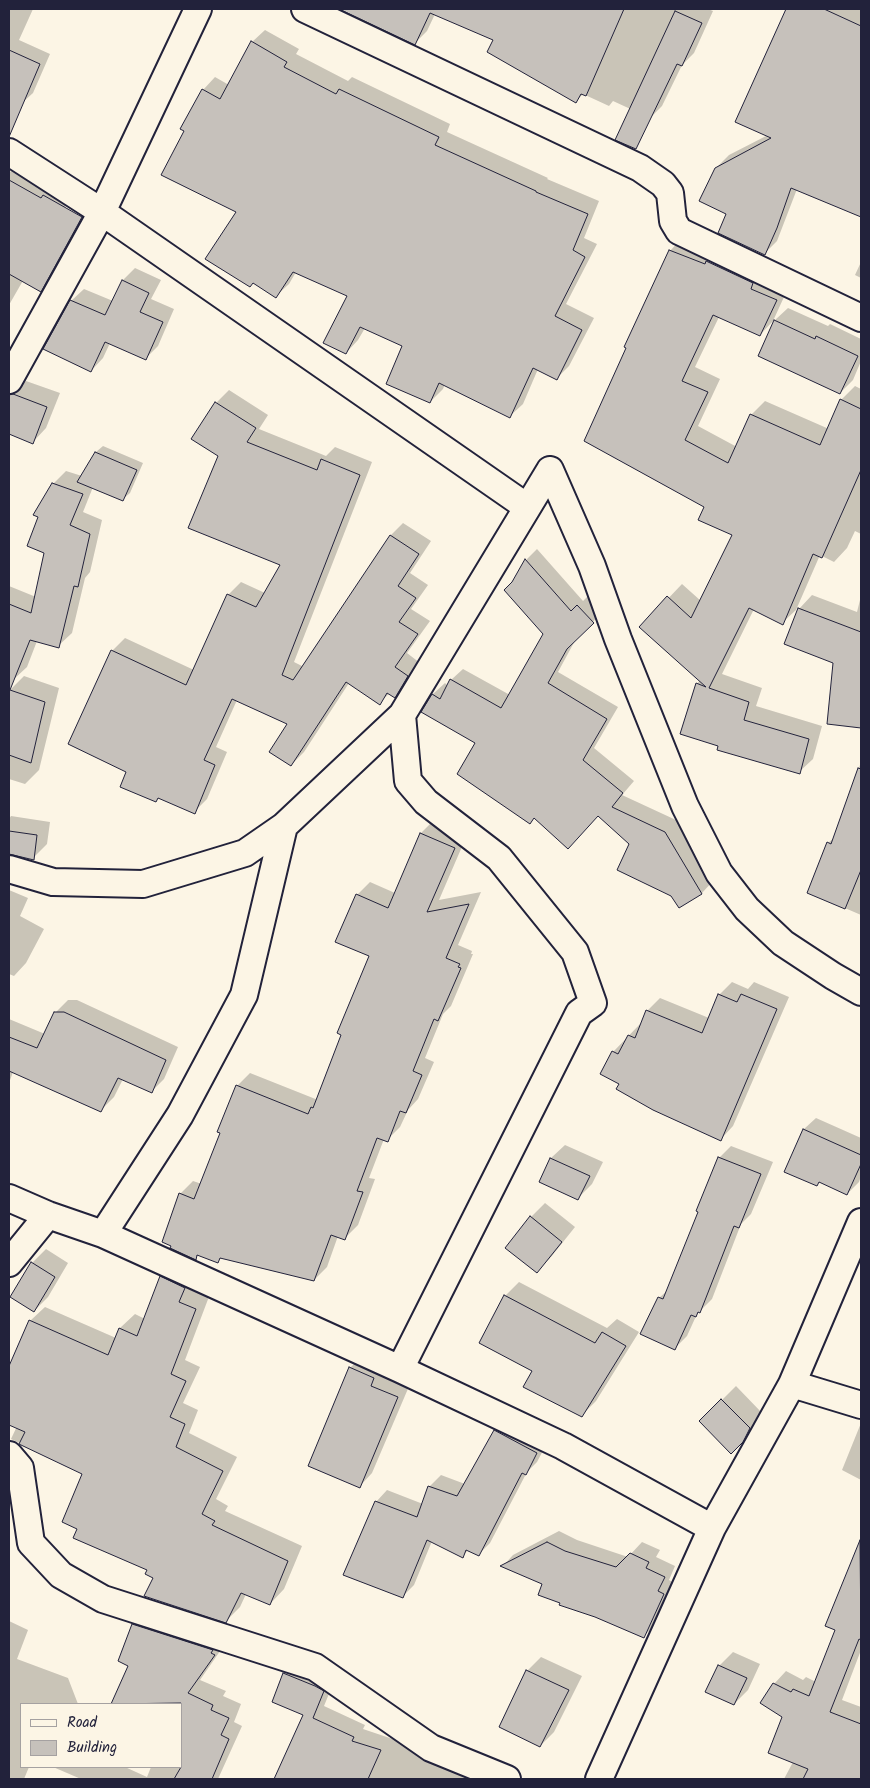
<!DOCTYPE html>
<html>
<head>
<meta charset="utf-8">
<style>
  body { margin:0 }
  #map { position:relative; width:870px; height:1788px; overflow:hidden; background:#fcf5e5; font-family:Kalam,sans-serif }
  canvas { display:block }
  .frame { position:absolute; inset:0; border:10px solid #22223b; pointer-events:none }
  .legend { position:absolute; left:20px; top:1703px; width:162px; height:65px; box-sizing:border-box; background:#fcf5e5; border:1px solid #a5a1a1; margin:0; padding:6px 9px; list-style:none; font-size:15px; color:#22223b }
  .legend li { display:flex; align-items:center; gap:10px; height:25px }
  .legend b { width:25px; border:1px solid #a5a1a1 }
</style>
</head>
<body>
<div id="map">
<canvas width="870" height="1788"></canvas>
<div class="frame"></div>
<ul class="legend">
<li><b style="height:6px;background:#fcf5e5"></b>Road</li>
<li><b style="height:14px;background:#c6c1bb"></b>Building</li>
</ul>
</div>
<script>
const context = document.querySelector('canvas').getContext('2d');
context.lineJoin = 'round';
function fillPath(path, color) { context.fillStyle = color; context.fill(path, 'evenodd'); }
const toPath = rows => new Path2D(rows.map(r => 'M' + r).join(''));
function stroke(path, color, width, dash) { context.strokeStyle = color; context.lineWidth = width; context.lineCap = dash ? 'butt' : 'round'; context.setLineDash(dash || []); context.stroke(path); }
fillPath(toPath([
  [9,9,33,9,19,40,50,54,33,93,22,103,9,97],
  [345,9,708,9,713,11,694,53,682,65,662,106,650,118,613,101,609,106,583,94,576,101,495,40,435,14,427,31,415,43,345,10],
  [787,9,861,9,861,216,797,189,777,241,764,254,728,213,716,168,729,155,768,135,771,42],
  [265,30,299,49,296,54,348,81,352,77,450,124,447,132,548,178,547,179,599,201,584,238,597,244,566,304,594,318,569,366,557,378,538,369,523,404,510,416,445,384,443,389,430,402,404,346,365,328,358,340,346,353,348,295,296,272,289,284,276,296,238,212,185,131,203,90,215,77,229,85,252,42],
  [16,166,72,195,9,305,9,173],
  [683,237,789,286,773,321,760,335,719,317,695,367,720,379,698,426,737,447,751,415,765,401,829,429,841,400,855,386,861,389,861,534,855,531,847,548,834,562,820,555,796,610,782,623,754,609,722,674,762,688,756,706,822,726,813,759,799,772,697,684,700,680,641,627,682,584,701,601,734,534,706,506,586,440,670,251],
  [861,262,861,278,855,275],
  [135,268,161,280,151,299,174,309,158,346,146,358,110,343,103,358,91,371,71,301,84,289,113,301,123,280],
  [788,308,828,326,830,324,861,339,861,361,853,380,840,393,760,355,775,320],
  [26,381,60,393,46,428,33,442,9,433,9,402,11,395],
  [229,390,268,415,259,429,326,456,335,447,372,462,294,662,304,667,390,536,403,523,431,541,410,573,428,585,411,609,430,621,407,653,420,663,408,683,395,696,390,693,379,703,349,683,304,752,291,765,289,723,237,700,216,747,227,752,207,799,194,812,159,798,156,801,128,772,112,651,125,638,194,670,228,595,241,582,265,593,282,565,219,456,216,403],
  [103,446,143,463,130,493,123,499,93,487,83,512,102,520,90,572,85,578,72,633,58,646,37,641,27,667,13,680,9,679,9,586,36,597,46,552,53,484,66,471,82,476,96,452],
  [537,549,583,601,589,595,604,611,577,637,558,672,618,707,594,748,634,781,622,795,676,820,713,881,702,893,679,906,631,844,598,815,535,817,530,823,477,742,423,712,433,694,445,683,448,686,451,680,463,669,510,695,545,634,514,581,526,560],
  [812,595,857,612,861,596,861,726,828,723,834,662,799,609],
  [24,676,59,688,39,770,25,784,9,779,10,690],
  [861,762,861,915,808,892,828,843,835,837],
  [11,816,50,822,47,844,33,858,9,854,9,819],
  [434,820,467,835,439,900,481,892,458,945,472,951,471,954,473,954,451,1006,443,1014,425,1058,434,1062,418,1099,408,1110,400,1127,387,1140,384,1139,369,1178,375,1179,358,1225,345,1238,338,1236,327,1267,314,1280,222,1257,218,1261,199,1255,195,1258,180,1194,193,1181,202,1184,222,1133,237,1086,250,1073,318,1100,371,956,357,895,370,882,395,893,421,833],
  [9,890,28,898,20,916,44,929,26,963,14,976,9,974],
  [732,982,748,989,754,982,789,997,733,1126,721,1139,621,1083,613,1052,641,1023,647,1011,660,998,709,1018,719,995],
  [68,1000,77,1000,178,1047,164,1079,151,1092,123,1079,114,1097,101,1110,13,1072,9,1083,9,1019,45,1034,55,1013],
  [816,1118,861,1138,861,1176,859,1182,847,1194,820,1181,817,1184,785,1171,804,1129],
  [565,1145,603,1162,592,1184,578,1198,541,1181,551,1158],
  [731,1146,773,1162,751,1214,741,1224,712,1299,697,1314,687,1336,675,1348,659,1298,668,1290,700,1211,719,1158],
  [545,1203,575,1227,551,1257,537,1271,507,1247,531,1217],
  [46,1249,68,1263,48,1297,34,1311,32,1263],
  [175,1263,210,1294,185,1360,200,1367,183,1403,198,1410,189,1433,237,1457,216,1499,228,1506,225,1511,302,1546,284,1589,270,1604,246,1594,240,1607,226,1621,154,1577,148,1570,78,1528,84,1473,11,1439,27,1405,9,1394,9,1369,30,1321,45,1307,116,1338,120,1328,135,1314,145,1319,161,1277],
  [519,1282,607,1328,617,1319,639,1332,596,1401,582,1415,534,1370,505,1296],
  [363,1355,410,1384,372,1473,360,1486,350,1368],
  [736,1386,763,1414,756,1426,731,1452,701,1421],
  [506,1419,548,1441,537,1462,527,1472,490,1543,479,1554,469,1549,463,1556,432,1541,414,1585,403,1596,376,1502,387,1490,423,1504,429,1487,441,1475,465,1484,495,1431],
  [861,1423,861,1480,842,1470],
  [559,1531,577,1540,628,1557,642,1542,660,1550,656,1557,675,1566,669,1580,674,1583,655,1625,644,1636,562,1603,544,1584,503,1566,513,1555],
  [861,1541,861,1650,842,1700,861,1707,861,1779,833,1779,817,1774,822,1779,784,1779,793,1762,783,1716,774,1684,786,1671,803,1680,806,1677,816,1682,837,1629,847,1580],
  [146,1611,227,1641,200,1680,226,1691,223,1696,241,1704,234,1722,242,1726,218,1779,81,1779,53,1767,125,1767,147,1777,151,1767,181,1767,181,1704,112,1704,130,1666,133,1625],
  [9,1621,28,1630,17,1659,68,1678,78,1704,21,1704,21,1767,29,1767,24,1779,9,1779],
  [733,1652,760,1664,748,1690,734,1704,719,1666],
  [541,1657,582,1676,554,1732,540,1746,527,1671],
  [296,1662,335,1679,324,1706,365,1725,363,1729,473,1766,466,1779,275,1779,305,1714,273,1701,284,1673]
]), '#0003');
const building = toPath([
  [339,9,624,9,586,96,581,94,576,103,487,52,493,40,430,13,415,45,339,9],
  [786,9,824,9,861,26,861,217,791,188,777,228,765,255,718,233,726,214,699,201,715,168,771,138,735,122,786,9],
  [675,11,702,23,682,66,677,64,636,149,615,140,675,11],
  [251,41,287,62,284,67,336,94,339,89,439,137,435,145,536,191,536,192,588,214,573,250,585,257,555,316,582,330,557,380,533,368,510,418,439,383,430,403,386,384,402,346,360,327,346,354,323,343,347,296,293,272,276,298,253,283,250,287,205,259,236,212,161,175,184,131,180,129,202,89,220,99,251,41],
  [9,50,40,64,9,137,9,50],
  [9,180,41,198,43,195,82,217,41,292,9,274,9,180],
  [669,250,705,264,706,261,753,283,751,289,777,300,760,336,713,315,682,381,708,392,685,440,728,463,750,414,820,445,840,399,861,409,861,470,822,558,813,554,783,625,749,608,709,688,749,702,744,720,809,739,800,774,717,750,718,746,680,734,696,683,706,687,639,627,667,596,691,618,732,535,698,520,704,507,584,441,626,348,624,347,669,250],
  [122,280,149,293,140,312,163,322,146,360,105,342,91,372,43,349,70,300,105,315,122,280],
  [774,320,815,339,816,336,858,356,840,394,758,356,774,320],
  [13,394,47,407,33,444,9,434,9,395,13,394],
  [215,402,256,428,247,442,317,470,321,459,360,475,282,675,293,680,390,535,419,554,398,586,416,598,399,622,418,634,395,667,408,676,395,698,387,693,380,705,346,682,291,766,269,752,287,724,232,699,204,760,215,765,195,814,158,798,156,802,120,787,126,772,68,744,111,650,186,685,227,594,256,607,280,565,188,528,218,456,191,439,215,402],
  [95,452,137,470,123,501,77,482,95,452],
  [52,483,83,494,70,525,90,534,78,587,74,586,59,648,30,640,10,690,45,702,31,763,9,755,9,604,31,613,44,553,27,546,38,517,33,515,52,483],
  [525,559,571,611,577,605,594,623,567,649,548,683,607,719,583,760,623,793,612,807,665,832,702,894,679,908,671,896,617,870,629,844,598,816,568,849,534,818,530,824,457,774,475,743,421,712,432,694,440,699,450,679,501,708,543,634,504,590,512,582,525,559],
  [798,608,861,632,861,728,827,724,833,663,784,644,798,608],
  [858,768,861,769,861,870,845,909,807,893,827,842,831,844,858,768],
  [9,831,37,835,34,860,9,854,9,831],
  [420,833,455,848,427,912,469,904,446,958,460,964,458,967,461,968,438,1021,434,1019,413,1071,422,1075,406,1113,400,1111,388,1142,377,1138,357,1191,363,1192,345,1240,331,1235,314,1281,220,1258,218,1263,197,1255,196,1260,170,1248,171,1246,162,1242,179,1193,194,1199,220,1133,217,1132,236,1085,308,1114,311,1107,313,1108,341,1035,337,1033,369,956,335,942,356,894,388,908,420,833],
  [718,994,737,1002,741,994,777,1009,721,1141,653,1110,616,1089,619,1084,600,1074,612,1051,618,1054,628,1035,635,1038,646,1010,702,1033,718,994],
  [54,1012,64,1012,166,1060,152,1093,118,1078,101,1112,9,1071,9,1037,37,1048,54,1012],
  [803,1129,861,1155,861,1164,847,1195,819,1182,817,1186,784,1172,803,1129],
  [718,1157,761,1174,739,1228,734,1226,700,1313,698,1312,696,1317,691,1315,675,1350,640,1334,658,1297,663,1299,698,1212,696,1211,718,1157],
  [550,1158,590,1176,578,1200,539,1182,550,1158],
  [530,1216,562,1242,537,1273,505,1248,530,1216],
  [31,1262,55,1277,34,1312,10,1297,31,1262],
  [160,1276,185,1288,179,1302,196,1309,171,1374,186,1381,170,1417,185,1424,176,1447,223,1471,202,1514,215,1521,212,1525,288,1561,270,1605,241,1593,226,1623,144,1596,153,1578,145,1574,147,1570,73,1538,77,1529,62,1522,82,1474,21,1445,19,1444,25,1432,9,1425,9,1366,29,1320,108,1355,119,1328,137,1336,160,1276],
  [504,1295,595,1343,602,1332,626,1346,582,1417,523,1387,532,1371,479,1343,504,1295],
  [349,1367,374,1378,371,1386,398,1397,360,1488,308,1466,349,1367],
  [721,1399,750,1428,743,1442,731,1454,699,1421,721,1399],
  [494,1430,537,1453,526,1475,522,1473,479,1556,466,1550,463,1558,427,1540,403,1598,343,1575,375,1501,417,1517,428,1486,457,1496,494,1430],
  [860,1540,861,1640,859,1639,830,1712,861,1724,861,1779,803,1779,808,1769,768,1753,782,1717,760,1703,773,1683,791,1692,793,1689,809,1696,835,1630,825,1626,860,1540],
  [547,1542,565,1551,616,1567,630,1553,649,1562,646,1568,665,1577,658,1591,664,1594,644,1638,595,1617,559,1605,560,1603,538,1595,542,1584,500,1566,547,1542],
  [132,1624,213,1650,211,1653,215,1655,188,1693,213,1705,211,1710,229,1718,221,1735,229,1739,212,1779,174,1779,181,1767,181,1703,111,1704,128,1666,118,1661,132,1624],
  [718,1665,747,1678,734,1705,705,1692,718,1665],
  [526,1670,569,1690,540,1747,499,1727,526,1670],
  [283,1673,315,1686,324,1691,313,1718,354,1737,352,1741,381,1750,368,1779,274,1779,303,1715,272,1702,283,1673]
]);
fillPath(building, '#c6c1bb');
stroke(building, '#22223b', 1);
const street = toPath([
  [305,9,640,168,663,184,670,193,673,221,679,231,861,318],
  [9,152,102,212,527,507],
  [9,380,102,212,198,9],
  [550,470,592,566,618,639,685,806,719,873,747,909,783,943,833,976,861,992],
  [9,869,53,882,143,884,245,853,284,826,402,715,550,470],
  [9,1198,48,1215,103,1234,400,1369,563,1446,712,1528],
  [103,1234,180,1115,244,995,284,826],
  [9,1263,48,1215],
  [400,1369,579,1013,593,1003,575,952,499,858,426,802,408,781,402,715],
  [792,1384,861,1405],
  [9,1455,20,1468,31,1543,61,1575,103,1599,315,1667,431,1748,507,1779],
  [599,1779,712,1528,792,1384,861,1222]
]);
stroke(street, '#22223b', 30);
stroke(street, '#fcf5e5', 26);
</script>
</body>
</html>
